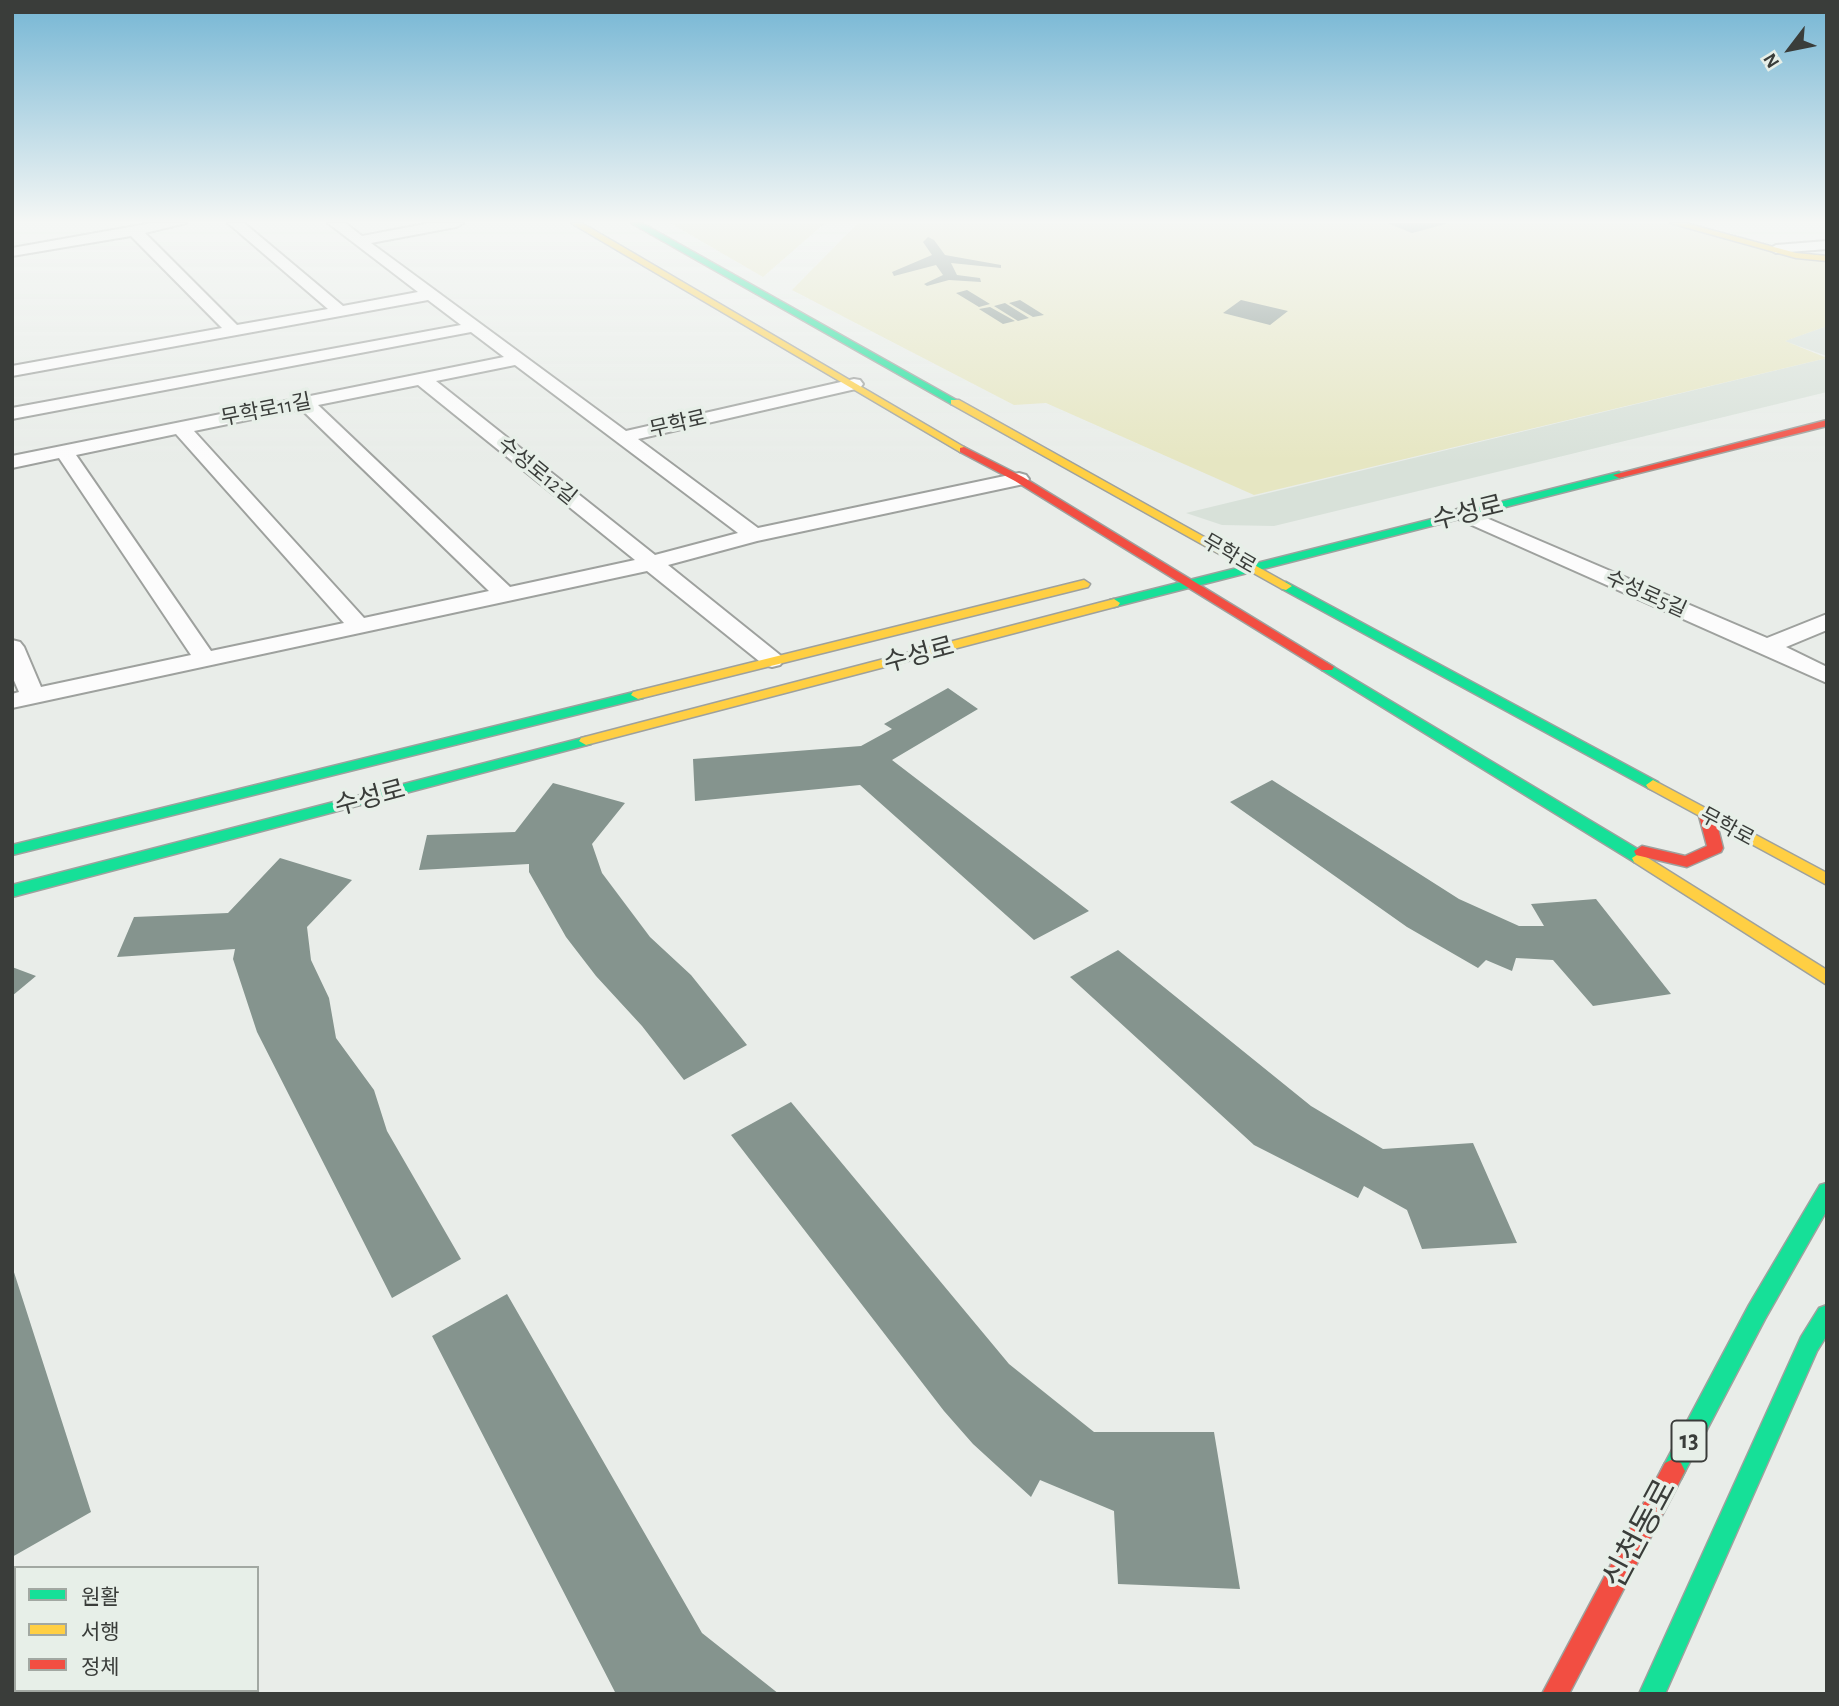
<!DOCTYPE html>
<html>
<head>
<meta charset="utf-8">
<style>
  body { margin:0 }
  #map { position:relative; width:1839px; height:1706px; overflow:hidden; background:#e9ede9; font-family:"Alegreya Sans","Noto Sans KR",sans-serif }
  canvas { display:block }
  .frame { position:absolute; inset:0; border:14px solid #3a3d3a; pointer-events:none }
  .legend { position:absolute; left:14px; top:1566px; width:245px; height:126px; box-sizing:border-box; background:#e7efe8; border:2px solid #a2a8a2; margin:0; padding:9px 12px; list-style:none; font-size:21px; color:#3a3d3a }
  .legend li { display:flex; align-items:center; gap:14px; height:35px }
  .legend b { width:35px; border:2px solid #a2a8a2 }
  .north { position:absolute; left:1755px; top:14px; width:70px; height:70px; -webkit-text-stroke:5px #e7efe8; paint-order:stroke; rotate:238deg; font-size:19px; font-weight:700; line-height:28px; text-align:center; color:#3a3d3a }
  .north::after { content:''; display:block; margin:auto; width:24px; height:32px; background:#3a3d3a; clip-path:polygon(50% 0,100% 100%,50% 72%,0 100%) }
</style>
</head>
<body>
<div id="map">
<canvas width="1839" height="1706"></canvas>
<div class="frame"></div>
<ul class="legend">
<li><b style="height:9px;background:#16e098"></b>원활</li>
<li><b style="height:9px;background:#ffcf43"></b>서행</li>
<li><b style="height:9px;background:#f24e42"></b>정체</li>
</ul>
<div class="north">N</div>
</div>
<script>
const context = document.querySelector('canvas').getContext('2d');
context.lineJoin = 'round';
function fillPath(path, color) { context.fillStyle = color; context.fill(path, 'evenodd'); }
const toPath = rows => new Path2D(rows.map(r => 'M' + r).join(''));
function stroke(path, color, width, dash) { context.strokeStyle = color; context.lineWidth = width; context.lineCap = dash ? 'butt' : 'round'; context.setLineDash(dash || []); context.stroke(path); }
function drawText(font, color, halo, rows, align = 'center') {
  context.font = font + ' "Alegreya Sans","Noto Sans KR",sans-serif'; context.lineWidth = 7; context.setLineDash([]); context.textBaseline = 'middle'; context.strokeStyle = halo; context.fillStyle = color; for (const [text, x, y, turn = 0] of rows) {
    context.save(); context.translate(x, y); context.rotate((+turn || 0) * Math.PI / 180); context.textAlign = isNaN(turn) ? turn : align; if (halo) context.strokeText(text, 0, 0); context.fillText(text, 0, 0); context.restore();
  }
}
fillPath(toPath([
  [1827,326,1827,356,1784,341],
  [1827,358,1827,392,1274,526,1222,525,1186,513]
]), '#d8e1d9');
fillPath(toPath([
  [670,223,825,223,763,277],
  [858,223,1674,223,1827,259,1827,326,1785,341,1827,358,1254,495,1046,403,1014,405,792,290]
]), '#e6e6c2');
fillPath(toPath([
  [1387,223,1446,223,1446,224,1412,233],
  [928,237,934,240,945,255,1001,265,1001,268,951,263,957,275,980,278,981,282,949,280,927,286,924,284,943,275,936,265,894,276,892,272,932,255,923,242],
  [967,290,990,304,979,307,956,293],
  [1020,300,1044,315,1033,317,1009,303],
  [1241,300,1288,311,1270,325,1223,313],
  [1005,303,1029,318,1018,321,994,306],
  [990,307,1015,321,1003,324,979,309],
  [948,688,978,709,892,760,1089,911,1034,940,860,785,695,801,693,759,861,746,892,729,884,724],
  [1272,780,1459,899,1519,926,1544,926,1531,904,1596,899,1671,994,1593,1006,1553,960,1516,958,1512,971,1486,960,1478,968,1407,927,1230,802],
  [553,783,625,803,592,844,602,873,650,937,691,975,747,1045,684,1080,642,1026,596,976,566,937,529,872,529,864,419,870,427,835,515,832],
  [280,858,352,880,307,927,311,960,329,998,336,1038,374,1090,387,1131,461,1259,392,1298,257,1032,233,959,235,949,117,957,134,917,228,913],
  [1118,950,1311,1106,1383,1149,1473,1143,1517,1243,1422,1249,1407,1210,1364,1186,1358,1198,1254,1145,1070,977],
  [12,967,36,976,12,996],
  [791,1102,1009,1364,1094,1432,1214,1432,1240,1589,1118,1584,1114,1511,1040,1480,1031,1497,973,1444,944,1411,731,1135],
  [12,1266,91,1512,12,1557],
  [507,1294,702,1633,779,1694,616,1694,432,1336],
  [42,1690,162,1690,163,1694,43,1694]
]), '#85948e');
const street = toPath([
  [152,223,186,223,145,233,237,325,328,309,228,223,244,223,343,306,418,292,328,223,345,223,362,236,430,223,463,223,456,227,371,243,626,431,854,379,860,380,863,384,860,388,638,439,758,528,1019,473,1026,475,1029,479,1026,483,1019,485,757,541,668,565,780,655,784,660,780,665,772,667,764,665,647,571,12,708,12,694,19,692,12,676,12,640,20,642,24,647,41,687,191,655,59,458,12,468,12,456,504,357,471,332,12,419,12,408,461,325,428,300,12,376,12,366,222,328,131,236,12,256,12,248,152,223],
  [515,365,738,533,655,555,436,381,515,365],
  [418,385,635,560,510,587,318,405,418,385],
  [301,409,489,591,364,618,194,431,301,409],
  [176,434,344,623,211,651,76,455,176,434],
  [1827,241,1827,249,1776,253,1769,249,1776,245,1827,241],
  [1463,508,1767,638,1827,614,1827,630,1786,647,1827,667,1827,683,1456,518,1453,514,1456,510,1463,508]
]);
const fast = toPath([
  [631,223,642,223,960,402,951,404,631,223],
  [1619,472,1625,475,1623,477,1114,607,1108,603,1110,600,1619,472],
  [1286,582,1658,782,1660,785,1653,790,1648,788,1282,589,1280,586,1286,582],
  [1327,663,1646,854,1648,858,1640,863,1634,862,1322,670,1320,667,1322,664,1327,663],
  [638,691,645,695,643,698,12,855,12,845,638,691],
  [586,737,591,738,593,741,591,744,12,897,12,885,586,737],
  [1827,1183,1827,1210,1765,1319,1681,1479,1673,1483,1665,1479,1661,1471,1665,1463,1749,1305,1820,1185,1827,1183],
  [1827,1305,1827,1335,1817,1351,1665,1694,1639,1694,1801,1337,1819,1308,1827,1305]
]);
const slow = toPath([
  [571,223,582,223,969,450,960,452,571,223],
  [1670,223,1685,223,1796,253,1827,256,1827,261,1796,258,1670,223],
  [951,400,959,400,1292,586,1286,590,1282,589,951,404,951,400],
  [1084,580,1090,584,1088,587,638,699,631,695,633,692,1084,580],
  [1114,599,1120,603,1118,606,586,745,579,741,581,738,1114,599],
  [1653,780,1827,873,1827,885,1648,788,1646,785,1653,780],
  [1640,853,1827,970,1827,985,1634,862,1632,858,1640,853]
]);
const jam = toPath([
  [1827,420,1827,426,1619,478,1613,475,1827,420],
  [964,447,1023,477,1334,667,1332,670,1322,670,1015,481,960,452,960,448,964,447],
  [1707,811,1715,816,1723,848,1721,852,1687,867,1636,855,1634,851,1642,846,1685,856,1707,846,1699,816,1707,811],
  [1673,1459,1681,1463,1685,1471,1681,1479,1569,1694,1542,1694,1665,1463,1673,1459]
]);
stroke(street, '#9ea19e', 4);
stroke(fast, '#9ea19e', 3);
stroke(slow, '#9ea19e', 3);
stroke(jam, '#9ea19e', 3);
fillPath(street, '#fcfcfc');
fillPath(fast, '#16e098');
fillPath(slow, '#ffcf43');
fillPath(jam, '#f24e42');
const sky = context.createLinearGradient(0, 0, 0, 462);
sky.addColorStop(0, '#75b6d4');
sky.addColorStop(0.48, '#f5f7f5');
sky.addColorStop(1, '#f5f7f500');
context.fillStyle = sky;
context.fillRect(0, 0, 1839, 462);
drawText('21px', '#3a3d3a', '#e7efe8', [
  ["무학로11길",266,410,-11],
  ["무학로",678,424,-13],
  ["수성로12길",537,471,39],
  ["무학로",1229,554,30],
  ["수성로5길",1646,594,24],
  ["무학로",1727,827,28]
]);
for (const [x, y, w] of [
  [1689,1441,35]
]) { const box = new Path2D(); box.roundRect(x - w / 2, y - 20.5, w, 41, 5); context.fillStyle = '#e7efe8'; context.fill(box); stroke(box, '#3a3d3a', 2); }
drawText('bold 24px', '#3a3d3a', null, [
  ["13",1689,1441]
]);
drawText('26px', '#3a3d3a', '#e7efe8', [
  ["수성로",1468,513,-14],
  ["수성로",919,655,-15],
  ["수성로",370,798,-15]
]);
drawText('32px', '#3a3d3a', '#e7efe8', [
  ["신천동로",1640,1534,-62]
]);
</script>
</body>
</html>
